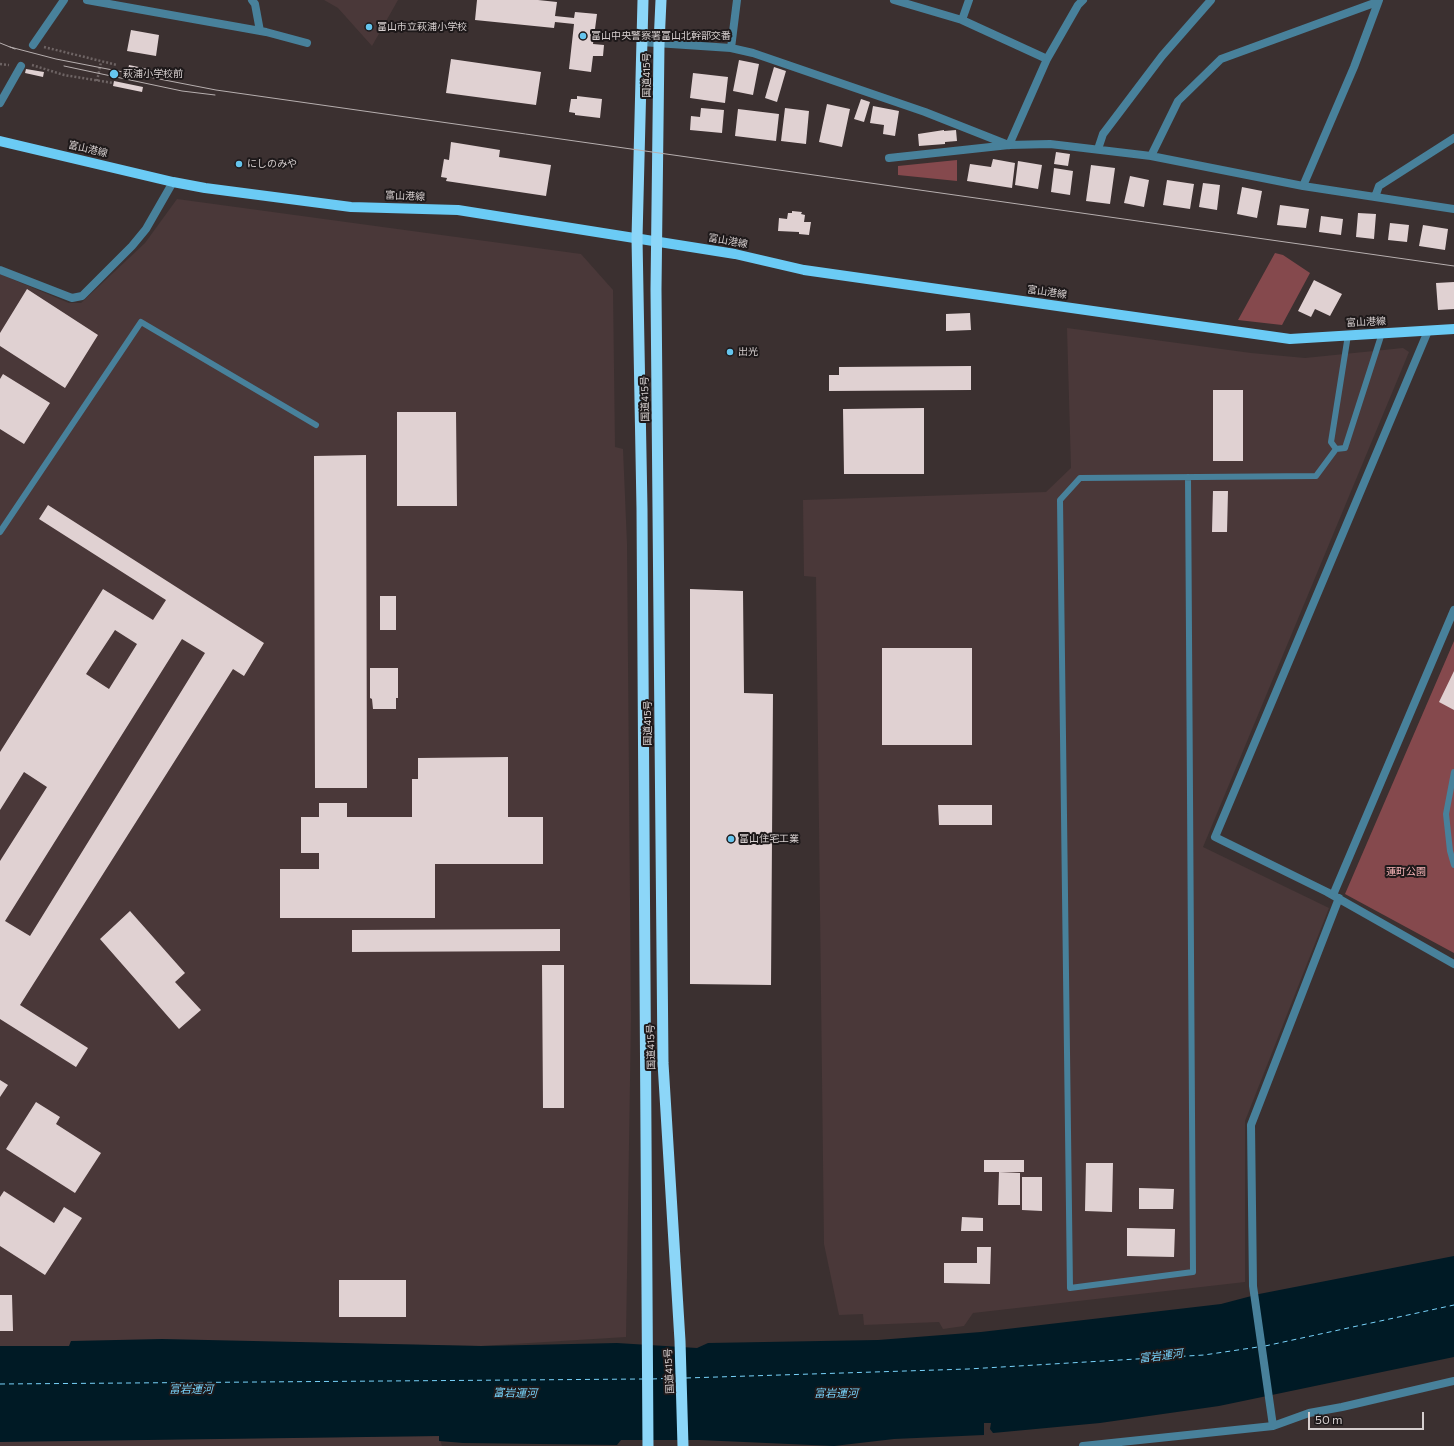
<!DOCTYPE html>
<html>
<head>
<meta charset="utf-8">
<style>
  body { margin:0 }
  #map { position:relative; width:1454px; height:1446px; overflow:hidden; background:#3b3030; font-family:Commissioner,sans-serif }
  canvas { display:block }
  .scale { position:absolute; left:1308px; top:1412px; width:116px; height:18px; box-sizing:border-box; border:2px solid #d6cfcf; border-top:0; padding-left:5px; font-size:12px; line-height:14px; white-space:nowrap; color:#d6cfcf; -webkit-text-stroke:3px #1e191a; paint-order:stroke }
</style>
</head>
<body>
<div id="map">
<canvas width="1454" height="1446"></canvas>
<div class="scale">50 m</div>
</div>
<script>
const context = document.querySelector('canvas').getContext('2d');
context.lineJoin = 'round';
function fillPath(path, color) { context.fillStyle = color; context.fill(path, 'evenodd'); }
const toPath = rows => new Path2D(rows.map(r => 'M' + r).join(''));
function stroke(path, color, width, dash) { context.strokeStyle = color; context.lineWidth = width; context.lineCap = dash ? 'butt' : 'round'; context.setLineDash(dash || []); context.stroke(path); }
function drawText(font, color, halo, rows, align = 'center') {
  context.font = font + ' Commissioner,"Noto Sans JP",sans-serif'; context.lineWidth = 4; context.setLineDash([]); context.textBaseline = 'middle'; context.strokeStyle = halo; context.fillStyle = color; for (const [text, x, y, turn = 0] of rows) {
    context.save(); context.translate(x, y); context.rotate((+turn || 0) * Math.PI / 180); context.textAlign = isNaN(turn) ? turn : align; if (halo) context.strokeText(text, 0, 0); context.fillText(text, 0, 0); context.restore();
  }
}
fillPath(toPath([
  [324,0,398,0,372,46,338,8],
  [177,199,581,254,613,290,615,447,623,449,627,544,631,1017,626,1337,481,1346,326,1343,71,1341,70,1346,0,1346,0,274,69,303,81,303,145,243],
  [1067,328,1251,353,1305,358,1403,348,1409,352,1203,847,1329,908,1245,1121,1245,1282,973,1313,964,1326,943,1329,939,1322,864,1325,863,1314,839,1315,824,1244,816,577,804,576,803,500,1046,492,1071,468],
  [439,1436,442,1446,0,1446,0,1441]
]), '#4a3839');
fillPath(toPath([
  [957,160,957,181,898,175,898,166],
  [1275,253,1283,255,1310,273,1282,325,1238,320],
  [1454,641,1454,953,1345,894]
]), '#85494d');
fillPath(toPath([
  [1454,1256,1454,1357,1219,1406,1100,1423,993,1433,990,1429,991,1423,984,1423,984,1435,894,1439,834,1446,699,1440,621,1440,617,1445,463,1443,439,1441,439,1436,0,1442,0,1346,69,1346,71,1341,162,1339,481,1346,617,1343,697,1348,708,1343,878,1340,981,1332,1221,1304,1259,1294]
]), '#001a25');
stroke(toPath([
  [1265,1346,1454,1305],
  [686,1378,968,1369,1204,1355,1258,1347],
  [652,1379,675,1378],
  [0,1384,643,1379]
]), '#78d3fb', 1, [5, 4]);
fillPath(toPath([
  [477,0,538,0,557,2,555,16,574,18,575,12,597,14,593,44,604,45,603,56,593,56,591,72,569,69,574,24,555,22,554,28,475,20],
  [131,30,159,35,156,56,127,51],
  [451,59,541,72,536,105,446,93],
  [739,60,759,64,753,95,733,91],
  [129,65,158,71,157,76,128,70],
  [774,67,786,71,777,102,765,98],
  [26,69,44,72,43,77,25,73],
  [693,73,728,77,725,103,690,98],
  [114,81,143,87,142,92,113,86],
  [577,96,602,99,600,118,575,115,575,113,569,112,571,99,577,99],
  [861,99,870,102,864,122,854,119],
  [827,104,850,109,842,147,819,142],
  [873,106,899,111,895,136,883,134,884,125,870,123],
  [701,108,724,110,722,133,690,130,691,116,700,117],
  [785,108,809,111,806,144,781,141],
  [738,109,779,114,776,141,735,136],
  [944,130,944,131,956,130,957,141,945,142,945,144,919,146,918,134],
  [451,142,500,150,499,157,551,165,546,196,446,181,447,178,441,177,444,159,449,160],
  [1056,152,1070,154,1068,166,1054,164],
  [993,159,1015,163,1012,188,967,181,970,164,991,167],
  [1018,161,1042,165,1038,189,1015,185],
  [1091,165,1115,168,1110,204,1086,201],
  [1054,168,1073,171,1070,195,1051,192],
  [1130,176,1149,180,1144,207,1124,203],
  [1167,180,1194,184,1190,209,1163,205],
  [1203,183,1220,185,1217,210,1199,207],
  [1242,187,1262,191,1257,218,1237,214],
  [1280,205,1309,209,1306,228,1277,225],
  [792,211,802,212,801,214,805,215,804,222,811,222,809,235,799,234,799,232,778,231,779,218,787,219,788,213,792,213],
  [1358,213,1376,214,1374,239,1356,237],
  [1321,216,1343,219,1341,235,1319,232],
  [1390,223,1409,225,1407,242,1388,240],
  [1423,225,1448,229,1445,250,1419,246],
  [1314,280,1342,294,1330,316,1315,309,1311,317,1298,311],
  [1454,282,1454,309,1438,310,1436,283],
  [27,289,98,335,65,388,0,346,0,333],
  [970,313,971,330,946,331,946,314],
  [971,366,971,390,829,391,829,375,839,375,839,367],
  [3,374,50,403,24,444,0,429,0,379],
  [1213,390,1243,390,1243,461,1213,461],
  [924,408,924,474,844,474,843,409],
  [397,412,456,412,457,506,397,506],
  [366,455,367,788,315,788,314,456],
  [1213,491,1228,491,1227,532,1212,532],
  [48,505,264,643,244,676,233,669,20,1005,88,1048,76,1067,0,1019,0,861,47,787,24,772,0,810,0,752,103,589,153,620,166,600,39,519],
  [115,630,137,644,109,689,86,674],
  [182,639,205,653,30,936,5,921],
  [690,589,743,591,744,693,773,694,771,985,690,984],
  [380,596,396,596,396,630,380,630],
  [882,648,972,648,972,745,882,745],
  [370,668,398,668,398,698,396,698,396,709,373,709,372,699,370,698],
  [1454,671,1454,710,1439,702],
  [508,757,508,817,543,817,543,864,435,864,435,918,280,918,280,869,319,869,319,853,301,853,301,817,319,817,319,803,347,803,347,817,412,817,412,779,418,779,418,758],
  [938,805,992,805,992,825,939,825],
  [130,911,185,973,175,982,201,1010,179,1029,100,939],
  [560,929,560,951,352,952,352,930],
  [542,965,564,965,564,1108,543,1108],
  [0,1080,8,1085,0,1097],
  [36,1102,60,1117,56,1124,101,1153,75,1193,6,1149],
  [984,1160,1024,1160,1024,1172,984,1172],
  [1086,1163,1113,1163,1112,1212,1085,1211],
  [999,1172,1020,1173,1020,1205,998,1205],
  [1022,1177,1042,1177,1042,1211,1022,1210],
  [1139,1188,1174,1189,1173,1209,1139,1209],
  [4,1191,54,1223,64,1207,82,1218,45,1275,0,1246,0,1197],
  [962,1217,983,1218,983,1231,961,1231],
  [1127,1228,1175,1229,1174,1257,1127,1256],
  [977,1247,991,1247,990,1284,944,1283,944,1263,977,1263],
  [339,1280,406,1280,406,1317,339,1317],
  [0,1295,12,1295,13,1331,0,1331]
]), '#e0d1d2');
stroke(toPath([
  [44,47,117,65],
  [0,64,9,65],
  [32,65,64,75,113,83],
  [97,81,101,62]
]), '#6e6464', 2.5, [2, 2]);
stroke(toPath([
  [1348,335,1331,442,1336,449,1345,448,1382,333],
  [1188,477,1193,1272,1070,1288,1060,500,1080,478,1316,476,1336,449],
  [0,532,141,322,316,425],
  [1454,772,1446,814,1450,851,1454,865]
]), '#48819b', 6);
stroke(toPath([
  [87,0,266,32,307,43],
  [252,0,255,4,260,31],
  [894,0,962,20],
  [969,0,962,20,1047,59,1009,145],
  [641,42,731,48,753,53,925,112,1006,144],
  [33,45,64,0],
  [731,48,737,0],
  [1047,59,1078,5,1083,0],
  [0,103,21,66],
  [1098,149,1103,134,1162,56,1211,0],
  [1151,156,1178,101,1221,59,1377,2],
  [889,158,1009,145,1050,144,1151,156,1303,186,1375,197,1379,186,1454,138],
  [1303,186,1354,67,1379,0],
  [1375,197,1454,209],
  [0,270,72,298,82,296,132,246,146,229,173,182],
  [1428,331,1215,837,1327,892,1454,964],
  [1333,895,1454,610],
  [1273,1426,1253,1286,1251,1125,1339,898],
  [1083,1446,1273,1426,1309,1413,1342,1407,1454,1381]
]), '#48819b', 8);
stroke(toPath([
  [0,141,173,182,205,188,351,207,458,210,735,254,804,270,1290,339,1454,329]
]), '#6bcbf5', 10);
stroke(toPath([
  [643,0,637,238,642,509,648,1446],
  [661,0,659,44,656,289,663,1063,680,1341,683,1446]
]), '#8cd6f8', 11);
stroke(toPath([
  [0,43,15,49],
  [10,47,56,59,216,90,1454,266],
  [64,66,182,91,215,95]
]), '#b7afaf', 1);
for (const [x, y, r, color] of [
  [369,27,4,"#65c5ee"],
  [583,36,4,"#65c5ee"],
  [114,74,5,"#65c5ee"],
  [239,164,4,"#65c5ee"],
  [730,352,4,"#65c5ee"],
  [731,839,4,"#65c5ee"]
]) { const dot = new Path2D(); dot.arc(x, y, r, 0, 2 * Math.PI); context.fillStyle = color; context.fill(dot); stroke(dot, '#1e191a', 1.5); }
drawText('10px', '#d6cfcf', '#1e191a', [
  ["富山市立萩浦小学校",377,27],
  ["富山中央警察署富山北幹部交番",591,36],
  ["萩浦小学校前",123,74],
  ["にしのみや",247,164],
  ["出光",738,352],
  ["富山住宅工業",739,839]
], 'left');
drawText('10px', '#d6cfcf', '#1e191a', [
  ["国道415号",647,75,-90],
  ["富山港線",88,149,13],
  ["富山港線",405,196,2],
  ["富山港線",728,241,10],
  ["富山港線",1047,292,8],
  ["富山港線",1366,322,-3],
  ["国道415号",645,399,-91],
  ["国道415号",648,723,-90],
  ["国道415号",651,1047,-91],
  ["国道415号",669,1371,-93]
]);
drawText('10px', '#f6b3b6', '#1e191a', [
  ["蓮町公園",1406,872]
]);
drawText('italic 11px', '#78d3fb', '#1e191a', [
  ["富岩運河",1161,1356,-7],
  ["富岩運河",191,1389],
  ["富岩運河",515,1393,1],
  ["富岩運河",836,1393]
]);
</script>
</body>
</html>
